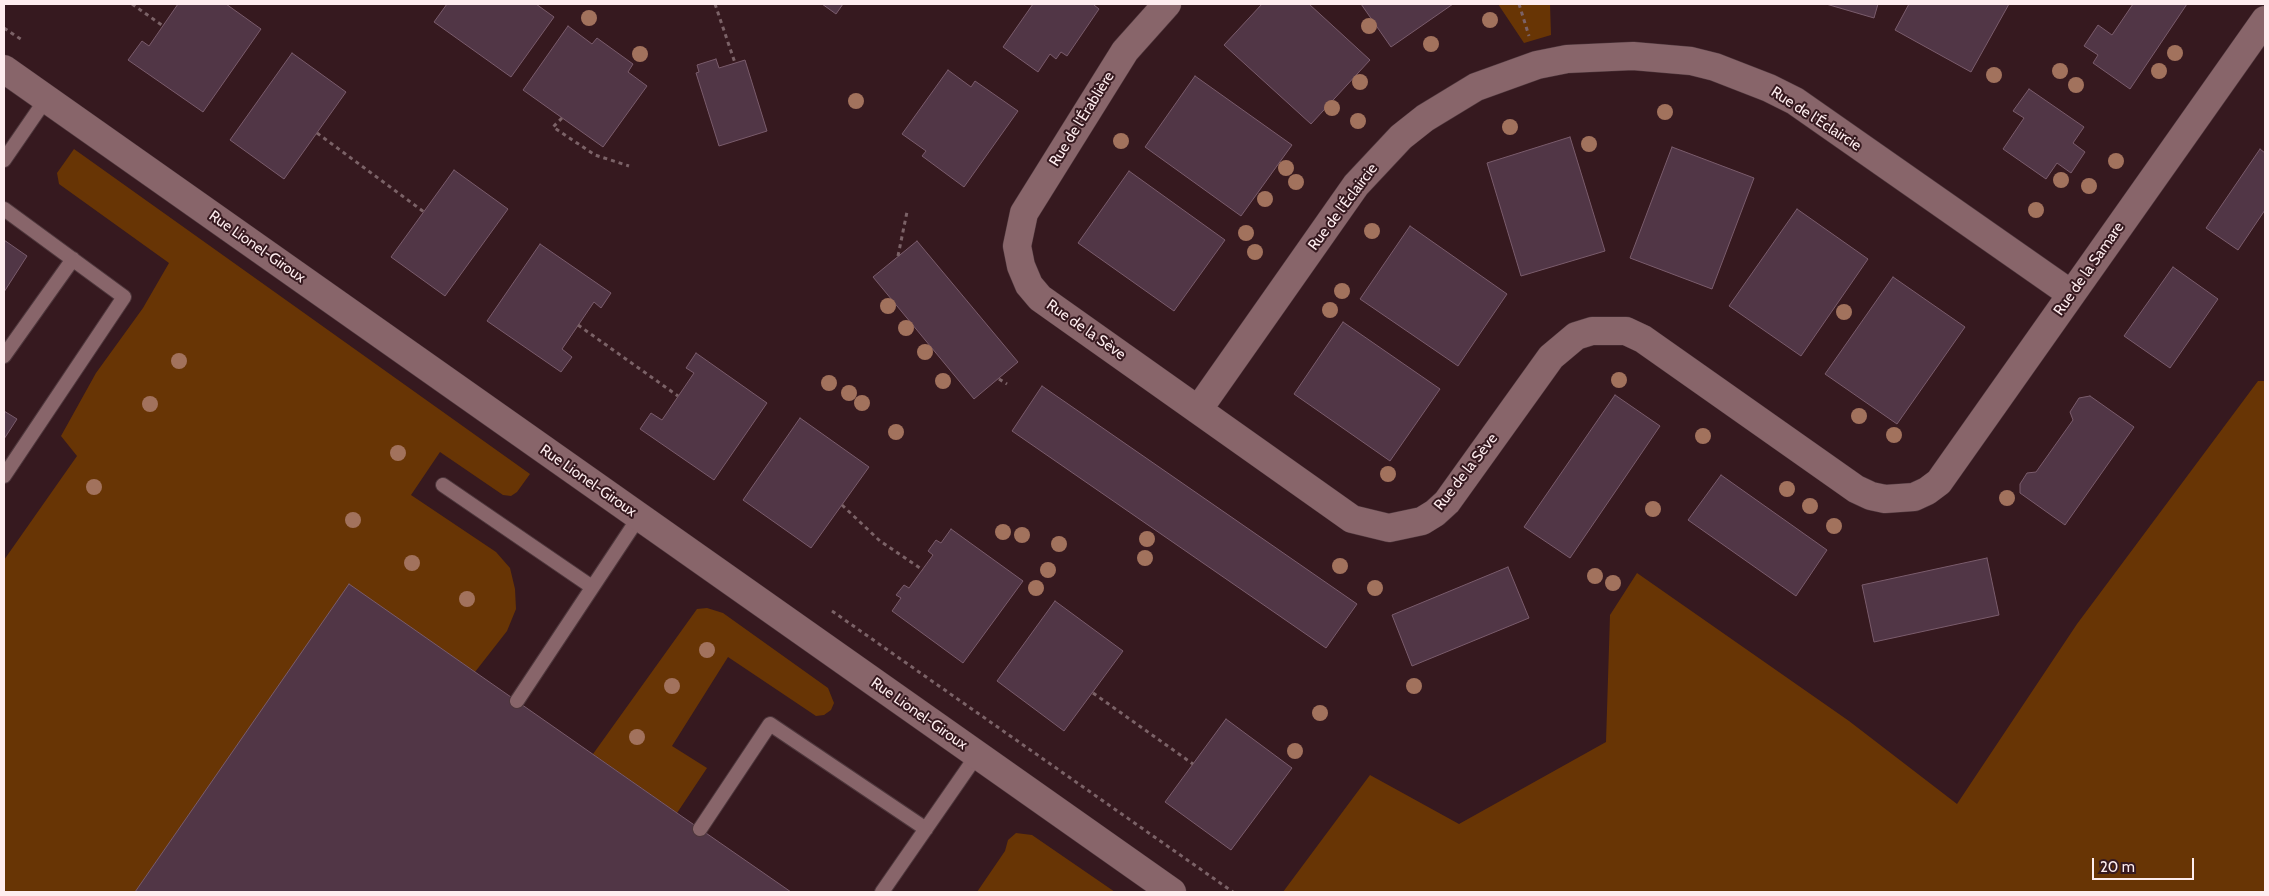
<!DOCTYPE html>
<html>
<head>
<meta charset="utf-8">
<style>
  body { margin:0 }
  #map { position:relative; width:2269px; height:896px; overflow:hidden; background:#36191f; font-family:Cabin,sans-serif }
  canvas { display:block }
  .frame { position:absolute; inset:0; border:5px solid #feedef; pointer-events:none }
  .scale { position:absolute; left:2092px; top:858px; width:102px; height:22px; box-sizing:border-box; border:2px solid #feedef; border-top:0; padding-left:6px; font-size:15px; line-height:18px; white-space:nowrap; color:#feedef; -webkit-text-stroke:4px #36191f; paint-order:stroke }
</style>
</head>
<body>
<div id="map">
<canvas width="2269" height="896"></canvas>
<div class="frame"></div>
<div class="scale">20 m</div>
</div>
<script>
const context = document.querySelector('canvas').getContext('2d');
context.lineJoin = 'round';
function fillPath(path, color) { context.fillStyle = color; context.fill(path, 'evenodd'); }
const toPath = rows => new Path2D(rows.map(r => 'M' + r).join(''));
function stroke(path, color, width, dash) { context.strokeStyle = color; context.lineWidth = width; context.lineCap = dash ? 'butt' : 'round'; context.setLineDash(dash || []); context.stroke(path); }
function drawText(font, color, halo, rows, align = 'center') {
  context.font = font + ' Cabin,sans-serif'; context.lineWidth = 4; context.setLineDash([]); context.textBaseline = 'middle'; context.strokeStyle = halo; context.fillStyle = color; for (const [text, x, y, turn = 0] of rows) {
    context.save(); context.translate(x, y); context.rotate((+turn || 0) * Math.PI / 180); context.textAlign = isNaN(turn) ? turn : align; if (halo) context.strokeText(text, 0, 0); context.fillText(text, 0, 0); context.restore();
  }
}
fillPath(toPath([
  [1498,4,1550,4,1551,35,1524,43],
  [74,149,530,474,517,492,511,496,503,495,440,452,411,495,496,552,510,568,515,589,516,609,507,631,475,672,349,585,135,892,4,892,4,560,77,456,61,436,96,373,143,308,169,263,59,184,57,173],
  [2258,381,2265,381,2265,892,1283,892,1370,775,1459,824,1606,742,1610,615,1637,573,1849,721,1957,804,2077,624],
  [707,608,723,613,828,688,834,703,831,710,824,715,816,716,728,657,672,746,707,768,677,813,593,754,697,609],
  [1016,833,1032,835,1115,892,977,892,1005,851,1008,840]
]), '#683505');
const building = toPath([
  [178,4,226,4,261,29,203,112,128,60,142,41,149,46,178,4],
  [447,4,536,4,554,17,511,77,434,22,447,4],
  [822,4,843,4,836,14,822,4],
  [1033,4,1095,4,1094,5,1099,9,1067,56,1061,52,1056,59,1050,54,1038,72,1003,47,1033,4],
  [1262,4,1309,4,1370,60,1311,124,1224,45,1262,4],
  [1361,4,1453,4,1391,47,1361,4],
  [1826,4,1878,4,1874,18,1826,4],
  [1909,4,2009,4,1971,72,1895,30,1909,4],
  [2133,4,2187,4,2130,89,2093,63,2098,55,2084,46,2098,25,2112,35,2133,4],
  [568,26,592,44,597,38,633,64,628,72,647,86,603,147,523,90,568,26],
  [292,53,346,92,284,179,230,140,292,53],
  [716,59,719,68,745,60,767,131,719,146,696,73,699,72,697,65,716,59],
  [948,70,971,87,975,81,1018,111,964,187,922,156,926,151,902,134,948,70],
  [1195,76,1292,145,1241,216,1145,147,1195,76],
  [2029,89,2084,127,2073,143,2085,152,2071,173,2057,163,2046,179,2003,149,2024,118,2013,111,2029,89],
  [1570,137,1605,251,1521,276,1487,163,1570,137],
  [1672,147,1754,178,1712,289,1630,258,1672,147],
  [2260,149,2265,153,2265,210,2238,250,2206,228,2260,149],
  [454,170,508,209,445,296,391,257,454,170],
  [1129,171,1225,240,1174,311,1078,243,1129,171],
  [1797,209,1868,259,1801,356,1729,306,1797,209],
  [1410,226,1507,294,1458,366,1360,299,1410,226],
  [4,240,27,256,4,292,4,240],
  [917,241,1018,362,974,399,873,277,917,241],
  [540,244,611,293,601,308,594,302,562,349,572,357,561,372,487,321,540,244],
  [2173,267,2218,299,2170,368,2124,336,2173,267],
  [1893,277,1965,327,1897,424,1825,374,1893,277],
  [1343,322,1440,389,1390,461,1294,394,1343,322],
  [696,353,767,403,714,480,640,429,651,413,662,420,694,373,686,368,696,353],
  [1042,386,1357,604,1326,648,1012,431,1042,386],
  [1615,395,1660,426,1570,558,1524,527,1615,395],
  [2090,396,2134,427,2065,525,2020,493,2020,484,2027,473,2036,472,2073,420,2070,412,2079,398,2090,396],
  [4,411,17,419,4,439,4,411],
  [800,418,869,467,811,548,743,500,800,418],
  [1721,475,1827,550,1796,596,1688,520,1721,475],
  [951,529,1023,581,963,663,892,611,901,598,896,595,904,585,909,588,933,555,928,551,936,540,941,543,951,529],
  [1987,558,1999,615,1874,642,1862,585,1987,558],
  [1508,567,1529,618,1412,666,1392,615,1508,567],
  [349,584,677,813,791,892,135,892,349,584],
  [1055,601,1123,651,1064,731,997,681,1055,601],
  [1226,719,1292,768,1231,850,1165,802,1226,719]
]);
fillPath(building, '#513646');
stroke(building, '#7a5c6c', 1);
const service = toPath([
  [4,160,46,99],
  [4,209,124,297,4,476],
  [4,356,73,259],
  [443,485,592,587],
  [517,701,639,517],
  [700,829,770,724,926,829],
  [882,892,977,755]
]);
const minor = toPath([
  [1167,4,1125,51,1024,213,1017,246,1021,266,1029,285,1040,298,1352,519,1389,528,1422,521,1435,513,1447,502,1551,357,1576,336,1592,331,1626,331,1643,339,1856,489,1871,496,1885,499,1914,497,1927,491,1939,482,2265,20],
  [4,69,1172,892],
  [1198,410,1356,185,1401,137,1425,118,1476,87,1537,65,1567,59,1633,56,1691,61,1715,67,1769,88,1795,101,2071,294]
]);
stroke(service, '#4e373c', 16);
stroke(minor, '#4e373c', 29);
stroke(toPath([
  [132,4,163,26],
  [715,4,735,63],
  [1519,4,1529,36],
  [4,28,22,40],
  [562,118,553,127,595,155,629,166],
  [317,133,424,212],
  [898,256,907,212],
  [578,325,678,396],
  [999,379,1007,384],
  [842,505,880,541,923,570],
  [832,611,1233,892],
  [1093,693,1193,764]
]), '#7b6267', 3, [4, 4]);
stroke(service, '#88656a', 14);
stroke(minor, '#88656a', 28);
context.fillStyle = '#a2725d';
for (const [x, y] of [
  [589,18],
  [1490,20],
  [1369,26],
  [1431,44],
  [2175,53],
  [640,54],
  [2060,71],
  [2159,71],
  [1994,75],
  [1360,82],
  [2076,85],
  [856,101],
  [1332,108],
  [1665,112],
  [1358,121],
  [1510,127],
  [1121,141],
  [1589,144],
  [2116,161],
  [1286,168],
  [2061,180],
  [1296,182],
  [2089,186],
  [1265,199],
  [2036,210],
  [1372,231],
  [1246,233],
  [1255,252],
  [1342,291],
  [888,306],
  [1330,310],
  [1844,312],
  [906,328],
  [925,352],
  [179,361],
  [1619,380],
  [943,381],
  [829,383],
  [849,393],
  [862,403],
  [150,404],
  [1859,416],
  [896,432],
  [1894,435],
  [1703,436],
  [398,453],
  [1388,474],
  [94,487],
  [1787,489],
  [2007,498],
  [1810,506],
  [1653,509],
  [353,520],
  [1834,526],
  [1003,532],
  [1022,535],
  [1147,539],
  [1059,544],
  [1145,558],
  [412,563],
  [1340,566],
  [1048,570],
  [1595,576],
  [1613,583],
  [1036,588],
  [1375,588],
  [467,599],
  [707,650],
  [672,686],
  [1414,686],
  [1320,713],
  [637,737],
  [1295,751]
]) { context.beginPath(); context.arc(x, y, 8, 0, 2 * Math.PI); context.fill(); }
drawText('15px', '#feedef', '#36191f', [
  ["Rue de l'Érablière",1082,119,-58],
  ["Rue de l'Éclaircie",1816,119,33],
  ["Rue de l'Éclaircie",1343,207,-53],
  ["Rue Lionel-Giroux",257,247,35],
  ["Rue de la Samare",2089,269,-55],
  ["Rue de la Sève",1086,330,35],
  ["Rue de la Sève",1466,472,-52],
  ["Rue Lionel-Giroux",588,481,35],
  ["Rue Lionel-Giroux",919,714,35]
]);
</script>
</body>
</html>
